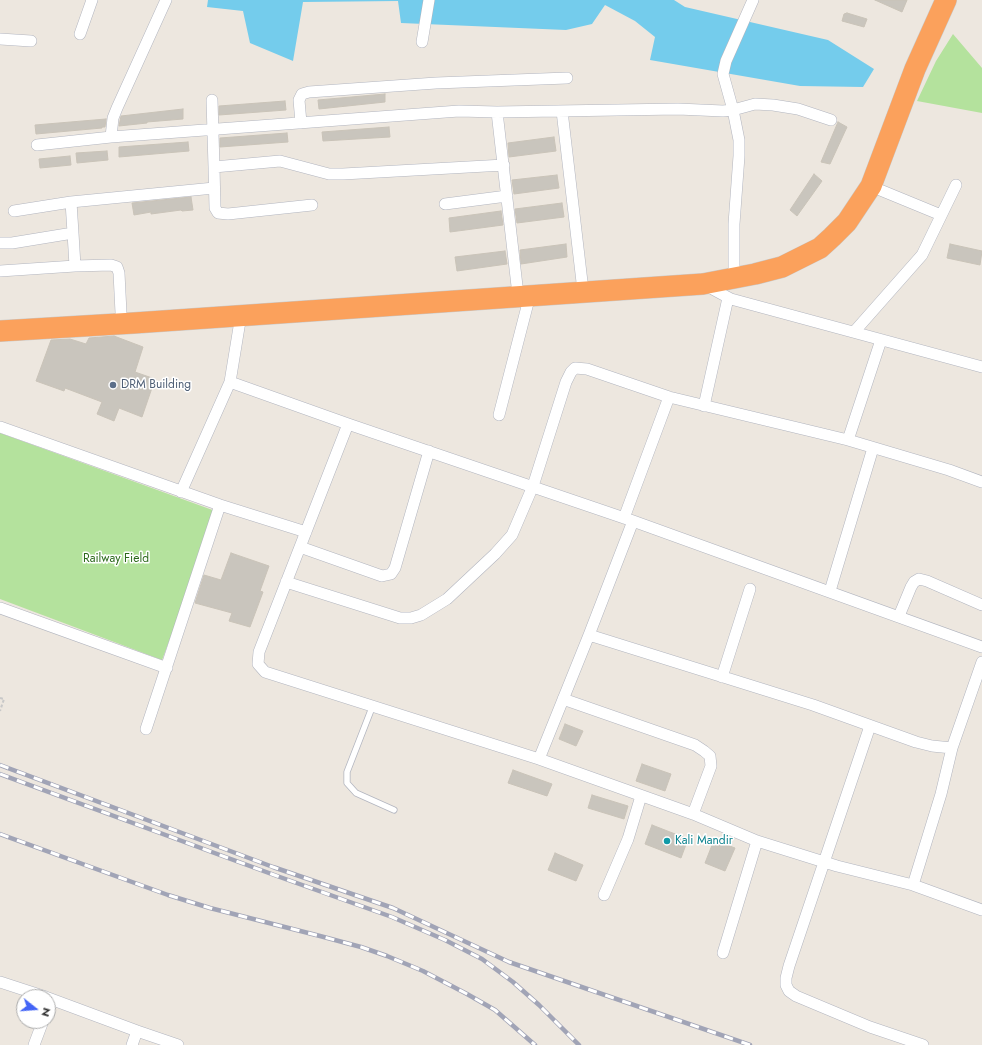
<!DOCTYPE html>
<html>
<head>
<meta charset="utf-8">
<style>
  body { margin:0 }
  #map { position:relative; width:982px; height:1045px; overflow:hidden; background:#ede7df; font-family:Jost,sans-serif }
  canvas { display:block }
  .north { position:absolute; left:16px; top:989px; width:40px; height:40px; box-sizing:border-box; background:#fff; border:1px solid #ababab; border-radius:50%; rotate:107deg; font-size:11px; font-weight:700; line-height:16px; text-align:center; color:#2c2c2c }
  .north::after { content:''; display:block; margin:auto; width:14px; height:18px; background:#4364f6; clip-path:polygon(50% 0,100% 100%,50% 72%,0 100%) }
</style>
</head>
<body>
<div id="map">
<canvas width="982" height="1045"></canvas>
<div class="north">N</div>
</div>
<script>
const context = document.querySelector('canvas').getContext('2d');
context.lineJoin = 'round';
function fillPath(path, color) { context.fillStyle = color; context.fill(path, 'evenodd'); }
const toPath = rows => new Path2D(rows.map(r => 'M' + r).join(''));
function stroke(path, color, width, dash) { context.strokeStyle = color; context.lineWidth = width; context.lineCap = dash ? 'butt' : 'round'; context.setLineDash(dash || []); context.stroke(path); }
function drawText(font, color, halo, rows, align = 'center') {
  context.font = font + ' Jost,sans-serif'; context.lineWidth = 3; context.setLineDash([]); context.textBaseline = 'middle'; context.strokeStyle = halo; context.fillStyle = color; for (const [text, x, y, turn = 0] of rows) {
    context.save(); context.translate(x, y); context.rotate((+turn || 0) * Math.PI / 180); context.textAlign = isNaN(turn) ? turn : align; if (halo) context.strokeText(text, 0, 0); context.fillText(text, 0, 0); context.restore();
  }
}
fillPath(toPath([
  [953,34,982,68,982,113,917,101,936,61],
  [0,433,218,512,162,660,0,599]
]), '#b4e29d');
fillPath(toPath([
  [208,0,674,0,685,7,828,40,874,69,863,87,800,86,650,60,655,37,635,21,605,5,592,24,566,30,401,23,398,1,303,2,293,61,250,43,243,11,207,7]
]), '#74ccec');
const building = toPath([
  [875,0,907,0,902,12,875,0],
  [847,13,867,19,864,27,842,21,844,14,847,13],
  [385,94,385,102,319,109,318,100,385,94],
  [285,101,286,110,219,115,219,106,285,101],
  [183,109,183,119,147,122,147,123,119,126,121,116,183,109],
  [106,119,105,127,102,127,102,128,36,134,35,125,106,119],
  [838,122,847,127,830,164,821,162,838,122],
  [389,127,390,137,323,141,322,132,389,127],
  [287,133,288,142,220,147,220,138,287,133],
  [554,137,556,151,509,157,508,143,554,137],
  [188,142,189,151,119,157,119,147,188,142],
  [107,151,108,160,77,163,76,153,107,151],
  [70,156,71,165,40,168,39,159,70,156],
  [814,174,822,181,797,216,790,210,814,174],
  [557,175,559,188,514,194,512,180,557,175],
  [191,197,193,210,182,211,181,210,151,214,151,212,134,215,132,203,191,197],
  [562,203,564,217,517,223,515,209,562,203],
  [501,211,503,225,450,232,449,218,501,211],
  [566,244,567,257,521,264,520,250,566,244],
  [950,244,982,251,980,265,947,258,950,244],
  [505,251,507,264,457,271,455,257,505,251],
  [114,336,143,347,135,372,155,379,142,417,119,408,114,421,97,414,102,402,65,388,64,391,36,381,51,340,70,339,86,344,89,338,114,336],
  [231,553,269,566,260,591,263,592,250,627,229,621,232,613,195,603,204,575,221,580,231,553],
  [565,724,583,731,576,746,559,739,565,724],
  [642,764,671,774,665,791,636,781,642,764],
  [513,770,552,784,547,796,508,783,513,770],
  [592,795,628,806,624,819,588,808,592,795],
  [652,825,688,839,681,858,645,844,652,825],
  [714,840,735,848,725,871,705,863,714,840],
  [555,853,583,865,576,881,548,870,555,853]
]);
fillPath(building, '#c9c5bd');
stroke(building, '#c9c3b8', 1);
const lane = toPath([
  [373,705,347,772,347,783,356,793,394,810]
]);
const street = toPath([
  [80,34,92,0],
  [0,39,31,41],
  [422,42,429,0],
  [212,100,214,167],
  [562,111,582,282],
  [497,112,517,286],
  [301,123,299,100,302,94,309,92,436,83,567,78],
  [111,137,113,118,117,108,166,0],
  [37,145,111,137,459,111,497,112,678,109,723,111,733,110,755,104,773,105,798,109,831,120],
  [868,185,941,215],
  [71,202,73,233],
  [445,204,507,196],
  [312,205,228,214,218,213,215,208,214,167,280,161,329,174,343,174,504,165],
  [14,211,71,202,214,188],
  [0,243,12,243,73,233,75,266],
  [0,271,75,266,111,265,117,267,119,273,121,313],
  [734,271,734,224,739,156,739,140,733,110,723,74,726,61,753,0],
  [705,285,731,299,982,367],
  [241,315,230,382,348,424,259,652,258,664,265,672,539,759,693,814,757,841,837,866,913,885,941,794,952,748,982,662],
  [854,332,922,255,956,185],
  [881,340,848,440,949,470,982,482],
  [704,406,728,298],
  [499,415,530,295],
  [348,424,633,521,982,647],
  [0,427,220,505,306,532],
  [181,492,230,382],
  [624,518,669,397],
  [300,547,382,576,391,574,395,568,429,451],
  [286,582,400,618,411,618,421,615,447,599,495,554,512,535,533,486,566,382,571,372,575,368,587,369,669,397,848,440],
  [830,591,873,448],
  [0,608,167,668],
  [899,616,911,587,914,582,919,579,927,581,982,605],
  [589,635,813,705,916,742,932,746,952,748],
  [722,677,750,589],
  [563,699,695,745,704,751,710,756,711,766,693,814],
  [870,726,789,966,786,978,786,985,789,991,796,996,870,1027,923,1045],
  [146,729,220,505],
  [539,759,589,635,633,521],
  [913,885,982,910],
  [604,895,628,839,641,796],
  [723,953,757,841],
  [0,982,46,997],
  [48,998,137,1031,178,1045],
  [34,1045,43,1021],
  [132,1045,137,1031]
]);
const highway = toPath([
  [0,331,134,323,703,284,755,274,782,267,820,248,832,237,847,222,871,186,915,69,946,0]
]);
stroke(lane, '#b2b5bf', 7);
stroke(street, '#b2b5bf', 12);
stroke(highway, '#c8c8c8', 22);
stroke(toPath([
  [0,698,4,699,0,711]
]), '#c8c8c8', 2, [3, 2]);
stroke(lane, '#fff', 5.5);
stroke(street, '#fff', 11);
stroke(highway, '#fba15c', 21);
const rail = toPath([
  [0,765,273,867,393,908,509,962,750,1045],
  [0,774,277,876,392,917,445,940,482,959,513,982,539,1005,579,1045],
  [0,834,168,895,210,908,320,936,361,947,387,956,423,971,467,994,495,1010,535,1045]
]);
stroke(rail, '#a1a4b6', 4.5);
stroke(rail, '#fff', 3, [9]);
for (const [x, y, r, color] of [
  [113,385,4,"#5c6f8a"],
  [667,841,4,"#0f9aa8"]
]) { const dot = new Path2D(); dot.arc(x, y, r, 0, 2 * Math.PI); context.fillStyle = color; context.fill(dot); stroke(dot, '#fff', 1.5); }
drawText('12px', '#4e5e75', '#fff', [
  ["DRM Building",121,385]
], 'left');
drawText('12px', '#2c691c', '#fff', [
  ["Railway Field",116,559]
]);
drawText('12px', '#0d838f', '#fff', [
  ["Kali Mandir",675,841]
], 'left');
</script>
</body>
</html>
